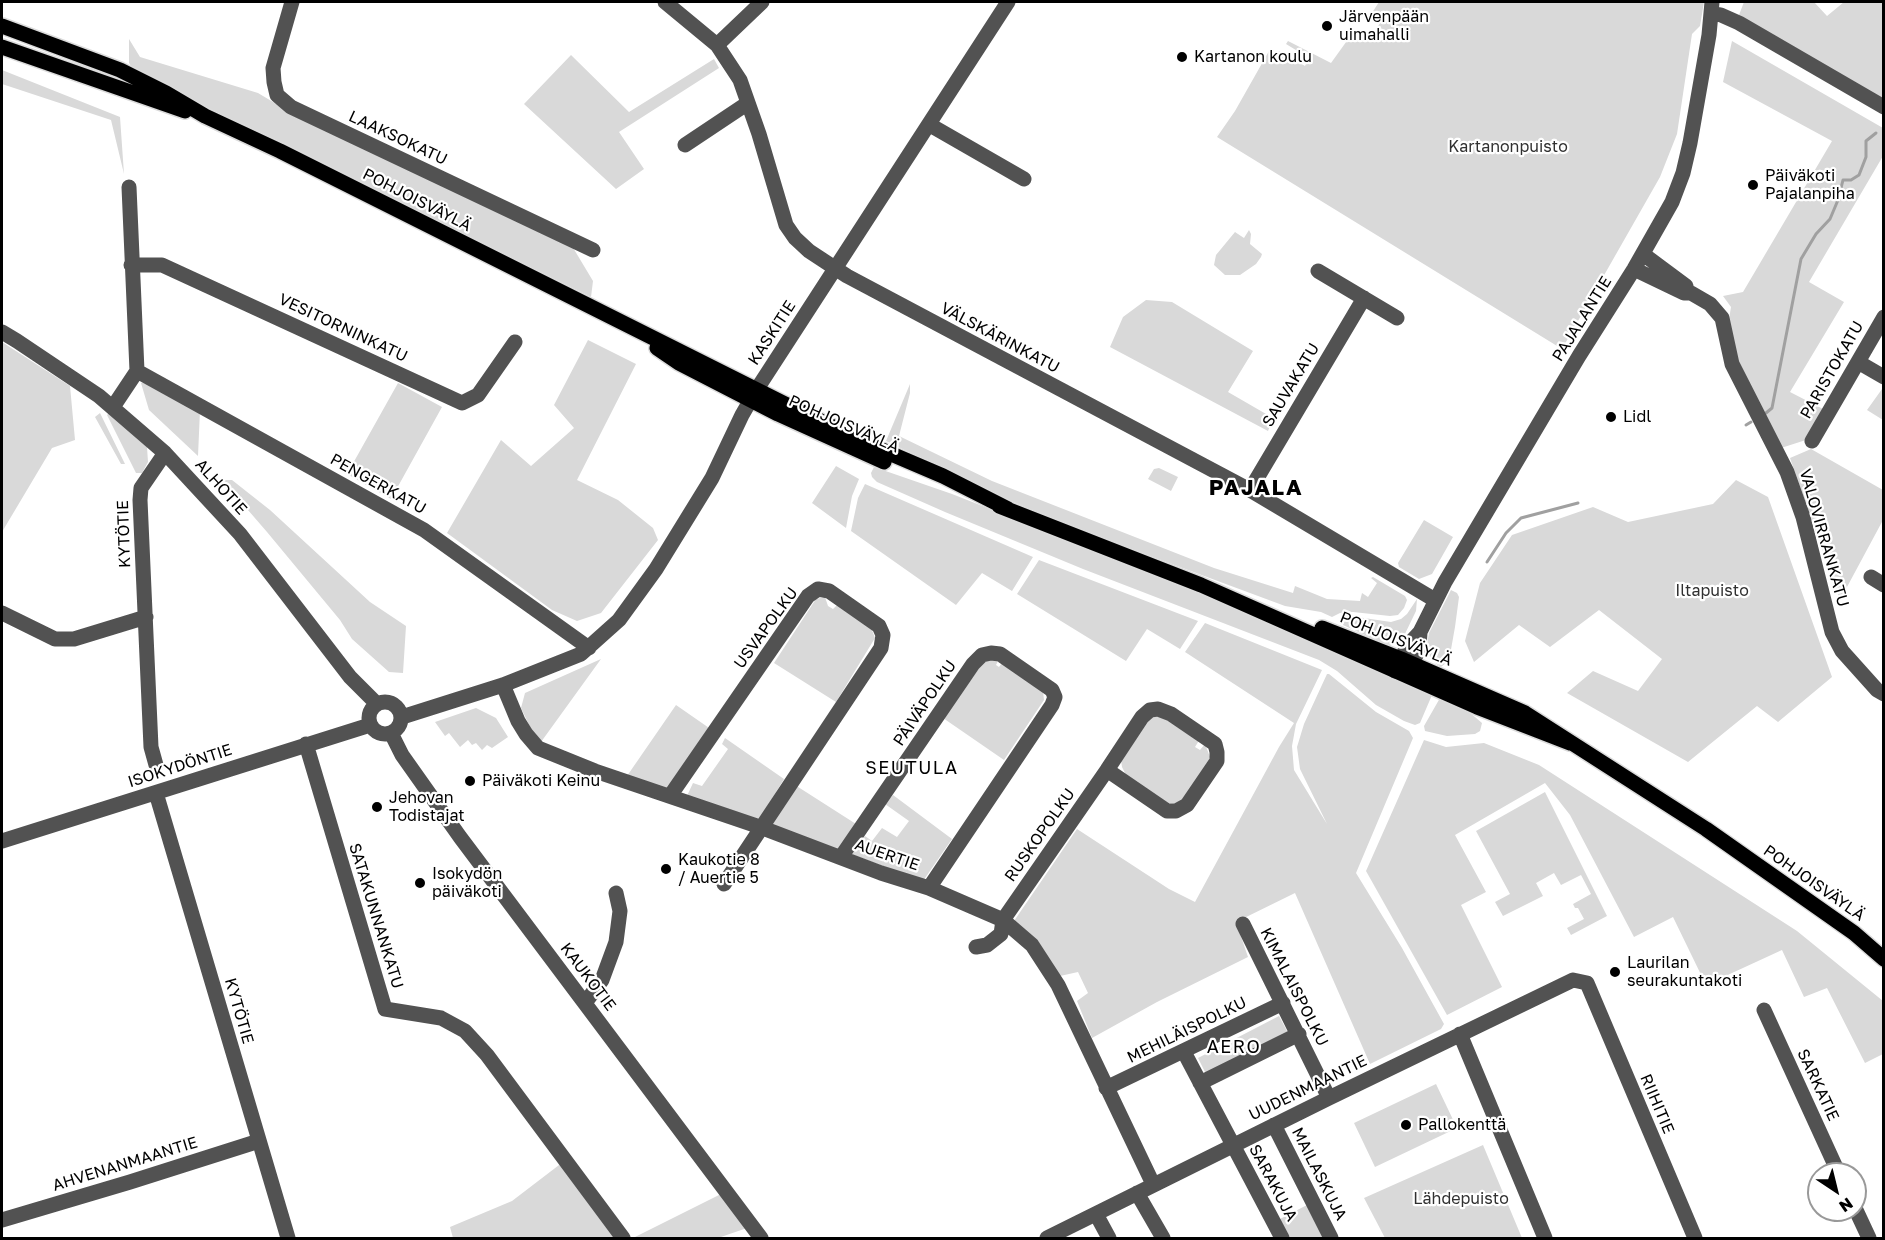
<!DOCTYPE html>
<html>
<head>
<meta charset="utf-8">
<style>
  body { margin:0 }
  #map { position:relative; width:1885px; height:1240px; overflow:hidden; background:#fff; font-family:"Golos Text",sans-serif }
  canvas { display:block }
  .frame { position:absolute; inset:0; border:3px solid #000; pointer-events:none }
  .north { position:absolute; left:1807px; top:1162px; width:60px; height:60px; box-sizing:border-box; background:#fff; border:2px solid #999; border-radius:50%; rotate:145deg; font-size:16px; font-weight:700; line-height:24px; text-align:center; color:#000 }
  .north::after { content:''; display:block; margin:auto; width:21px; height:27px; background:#000; clip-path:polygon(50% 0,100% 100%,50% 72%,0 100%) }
</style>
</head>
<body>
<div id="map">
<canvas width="1885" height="1240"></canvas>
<div class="frame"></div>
<div class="north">N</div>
</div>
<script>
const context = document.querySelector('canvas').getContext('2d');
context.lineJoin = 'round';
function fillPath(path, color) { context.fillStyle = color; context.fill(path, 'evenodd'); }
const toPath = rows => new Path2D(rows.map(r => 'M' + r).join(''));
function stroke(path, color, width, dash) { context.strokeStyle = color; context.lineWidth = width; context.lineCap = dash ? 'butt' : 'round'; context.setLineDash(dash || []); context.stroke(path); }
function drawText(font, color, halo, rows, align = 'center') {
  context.font = font + ' "Golos Text",sans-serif'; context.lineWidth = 4.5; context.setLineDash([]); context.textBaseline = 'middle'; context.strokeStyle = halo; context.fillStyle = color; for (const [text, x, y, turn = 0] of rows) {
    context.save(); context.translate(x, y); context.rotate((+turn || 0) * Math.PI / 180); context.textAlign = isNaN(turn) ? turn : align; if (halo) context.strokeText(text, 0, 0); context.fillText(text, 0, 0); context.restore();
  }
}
fillPath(toPath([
  [1379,2,1704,2,1700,26,1692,34,1677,134,1660,177,1562,349,1217,137,1235,111,1269,51,1277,54,1279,51,1305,66,1309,58,1286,44,1288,41,1331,63,1354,31,1369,40,1380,23,1370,16],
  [1744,2,1814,2,1827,16,1844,2,1883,2,1883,99,1739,15],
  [129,39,140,57,258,93,288,111,569,241,593,281,591,297,135,72,129,63],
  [1732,41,1883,128,1883,156,1809,282,1844,302,1790,392,1825,410,1809,439,1781,448,1734,352,1729,319,1731,307,1723,296,1743,292,1832,141,1723,82],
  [571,55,629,112,714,59,719,68,619,132,644,169,616,189,524,104],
  [2,70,120,117,124,174,111,120,2,84],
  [1249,230,1251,234,1250,244,1262,254,1261,257,1256,264,1240,275,1225,275,1214,265,1216,255,1235,232,1244,238],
  [1146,300,1172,302,1253,351,1228,392,1273,418,1268,431,1110,347,1123,317],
  [588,340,636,364,577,480,618,500,653,528,658,540,601,613,577,621,552,610,447,533,501,440,531,466,574,428,554,405],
  [2,342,70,386,75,440,52,448,2,532],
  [147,381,200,410,198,456,149,410,141,383],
  [398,383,442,407,391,499,347,474],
  [910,384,910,393,899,436,992,481,1214,568,1293,593,1295,586,1327,599,1360,601,1362,593,1368,597,1377,583,1371,578,1373,577,1405,596,1407,600,1404,608,1398,615,1390,616,1353,612,1340,613,1332,617,1321,612,1285,606,1075,528,1004,498,886,441],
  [1882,389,1883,390,1883,420,1867,410],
  [100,413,125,464,121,464,95,417],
  [109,413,147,447,148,462,142,473,136,473,107,415],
  [1811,449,1883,490,1883,520,1840,600,1790,458],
  [836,466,859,479,852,496,846,528,812,503],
  [874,467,952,494,1206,594,1432,695,1420,723,1415,725,1404,721,1376,705,1337,671,1319,660,1083,569,945,512,877,482,872,477,871,473],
  [1159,468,1178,477,1171,491,1148,479,1154,469],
  [222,480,232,480,270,510,370,602,406,626,403,673,389,672,352,639,340,620,267,532],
  [1736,480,1768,497,1832,677,1778,722,1757,706,1688,762,1567,693,1593,671,1638,691,1662,659,1599,610,1550,647,1519,625,1474,662,1465,641,1480,583,1512,535,1593,507,1628,522,1713,504],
  [865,484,1033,557,1012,591,982,573,956,605,851,531,858,498],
  [1424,520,1453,537,1432,574,1419,579,1399,567,1398,563],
  [1039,560,1198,621,1180,649,1147,629,1126,661,1017,594],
  [1451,590,1457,593,1459,597,1455,627,1450,655,1446,663,1441,667,1435,663,1429,655,1427,644,1429,633],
  [825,597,828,606,833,609,838,604,870,625,875,638,836,702,774,663,816,599],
  [1417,599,1416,611,1403,638,1392,645,1387,645,1343,625,1345,620,1357,617,1391,622,1401,619,1407,614],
  [1205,623,1322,670,1296,724,1292,746,1294,770,1327,824,1300,769,1297,747,1304,724,1327,674,1329,674,1376,712,1409,731,1413,738,1356,873,1402,948,1444,1024,1441,1029,1370,1064,1295,893,1236,922,1248,957,1157,1002,1092,1038,1077,1001,1088,993,1078,972,1060,976,1038,941,1014,921,1077,829,1169,889,1195,902,1279,747,1294,723,1185,652],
  [990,658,999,659,996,665,999,667,1004,660,1043,691,1044,700,1004,760,943,718,983,663],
  [601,659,541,742,532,731,521,708,525,693],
  [1440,698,1465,709,1475,717,1482,723,1480,731,1475,734,1447,736,1425,731,1424,726],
  [676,705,712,730,669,793,627,776],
  [476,708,496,718,508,737,492,748,487,745,482,750,476,743,472,745,468,740,460,747,449,733,445,736,435,722],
  [1157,714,1200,739,1195,747,1200,750,1205,744,1210,757,1208,763,1183,801,1176,804,1168,803,1126,775,1122,767,1121,760,1147,719],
  [725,738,784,779,757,823,686,798,693,783,702,786,728,749,722,744],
  [1424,740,1446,747,1484,743,1539,765,1797,931,1883,1001,1883,1054,1865,1063,1827,988,1804,997,1782,950,1706,985,1673,917,1634,937,1570,815,1545,783,1455,835,1486,892,1461,905,1502,987,1447,1015,1366,871],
  [795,785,856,824,839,850,773,829,769,822],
  [1545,792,1607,916,1571,935,1567,928,1584,919,1578,908,1575,908,1573,904,1591,894,1581,875,1561,885,1554,873,1536,883,1543,896,1503,916,1495,902,1510,894,1476,831],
  [893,795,952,839,923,881,851,854,865,836,872,841,882,828,897,837,909,821,885,804],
  [1279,1016,1288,1033,1206,1074,1198,1058],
  [1436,1084,1457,1128,1375,1167,1354,1123],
  [1483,1145,1522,1238,1385,1238,1364,1198],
  [563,1162,618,1237,612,1238,453,1238,450,1227,512,1201],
  [723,1193,747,1228,718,1238,636,1238,635,1237],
  [1307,1205,1325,1238,1290,1238,1280,1219]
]), '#d9d9d9');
stroke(toPath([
  [1766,413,1772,408,1801,259,1816,234,1830,219,1838,200,1843,180,1851,180,1859,175,1866,157,1866,141,1876,133],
  [1746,425,1751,422],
  [1487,562,1506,533,1521,518,1578,503]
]), '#a0a0a0', 3);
const major = toPath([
  [2,26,120,70,166,93,205,116,280,151,783,403,875,447,943,476,1008,509],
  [2,47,185,111],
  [657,348,679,363,778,414,884,462],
  [999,506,1201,585,1477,707,1570,743],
  [1322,628,1401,659,1525,713,1706,829,1854,933,1884,959]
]);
stroke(major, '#dbdbdb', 18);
stroke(toPath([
  [292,2,273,68,274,82,277,95,291,107,593,250],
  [665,2,717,45,740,80,759,134,786,225,795,238,809,251,847,276,1250,490,1435,600],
  [1711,13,1721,15,1739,23,1884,107],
  [717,45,762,2],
  [930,125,1024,179],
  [685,145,748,103],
  [1643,254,1686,286],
  [131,265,162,265,462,403,478,395,515,342],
  [1634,269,1684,293,1691,293,1710,304,1722,318,1732,364,1787,472,1803,517,1832,632,1842,651,1877,690,1884,694],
  [1318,271,1397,318],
  [2,332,17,341,99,396,165,453,240,534,350,677,377,704],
  [1858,362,1884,377],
  [137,371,424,530,589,648],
  [113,407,137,371,129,187],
  [1812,441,1884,317],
  [1250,490,1364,298],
  [1871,577,1884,585],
  [2,613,55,639,74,639,146,617],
  [1395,671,1408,645,1420,632,1445,582,1579,356,1634,269,1672,202,1683,173,1690,143,1709,35,1712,2],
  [1407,674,1419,649,1420,632],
  [503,685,518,721,526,734,538,748,595,771,760,827,881,873,929,888,1003,920,1032,945,1058,985,1153,1184],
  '369 718a16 16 0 1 1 32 0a16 16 0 1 1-32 0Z',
  [402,717,503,685,581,654,619,620,656,569,712,478,742,415,757,389,1008,2],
  [391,733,402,755,460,837,761,1238],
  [306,744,385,1009,441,1018,465,1031,487,1055,623,1238],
  [156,765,151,747,140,500,141,488,165,453],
  [156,793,288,1238],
  [670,796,808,596,818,589,829,591,879,626,883,635,881,648,724,884],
  [2,841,370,725],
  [841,857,973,664,982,655,991,653,1000,654,1052,690,1055,697,1052,705,929,888],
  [1243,924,1329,1098],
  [976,947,987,945,1001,934,1003,920,1107,770,1142,717,1150,710,1158,709,1171,714,1215,744,1217,752,1217,761,1187,805,1176,811,1167,811,1107,770],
  [585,1003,602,980,616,942,620,911,616,893],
  [1764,1010,1839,1174],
  [1460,1034,1545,1238],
  [1184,1052,1282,1238],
  [1200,1083,1299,1034],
  [1106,1088,1283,1003],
  [1274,1125,1331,1238],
  [1137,1193,1163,1238],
  [1855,1208,1869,1238],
  [1096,1214,1109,1238],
  [2,1220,130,1182,259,1141],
  [1047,1238,1329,1098,1573,980,1587,983,1695,1238]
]), '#525252', 15);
stroke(major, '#000', 15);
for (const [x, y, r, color] of [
  [1327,26,6,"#000"],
  [1182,57,6,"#000"],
  [1753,185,6,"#000"],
  [1611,417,6,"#000"],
  [470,781,6,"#000"],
  [377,807,6,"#000"],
  [666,869,6,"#000"],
  [420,883,6,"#000"],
  [1615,972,6,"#000"],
  [1406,1125,6,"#000"]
]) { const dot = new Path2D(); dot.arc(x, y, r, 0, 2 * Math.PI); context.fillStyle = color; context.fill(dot); stroke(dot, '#fff', 2); }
drawText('16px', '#000', '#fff', [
  ["Järvenpään",1339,17],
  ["uimahalli",1339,35],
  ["Kartanon koulu",1194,57],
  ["Päiväkoti",1765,176],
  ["Pajalanpiha",1765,194],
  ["Lidl",1623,417],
  ["Päiväkoti Keinu",482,781],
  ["Jehovan",389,798],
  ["Todistajat",389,816],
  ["Kaukotie 8",678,860],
  ["/ Auertie 5",678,878],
  ["Isokydön",432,874],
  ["päiväkoti",432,892],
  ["Laurilan",1627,963],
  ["seurakuntakoti",1627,981],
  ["Pallokenttä",1418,1125]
], 'left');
drawText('16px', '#000', '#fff', [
  ["LAAKSOKATU",398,138,25],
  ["POHJOISVÄYLÄ",417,200,27],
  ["PAJALANTIE",1582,319,-58],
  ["VESITORNINKATU",343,328,25],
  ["KASKITIE",772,333,-57],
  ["VÄLSKÄRINKATU",1000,338,28],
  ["PARISTOKATU",1832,370,-60],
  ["SAUVAKATU",1291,385,-59],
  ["POHJOISVÄYLÄ",844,424,24],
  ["PENGERKATU",378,484,29],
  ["ALHOTIE",221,487,48],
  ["KYTÖTIE",124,534,-92],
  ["VALOVIRRANKATU",1824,538,74],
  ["USVAPOLKU",766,628,-54],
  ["POHJOISVÄYLÄ",1396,639,22],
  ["PÄIVÄPOLKU",925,703,-56],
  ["ISOKYDÖNTIE",180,766,-18],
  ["RUSKOPOLKU",1040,835,-55],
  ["AUERTIE",887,855,19],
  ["POHJOISVÄYLÄ",1814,883,35],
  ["SATAKUNNANKATU",376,916,73],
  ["KAUKOTIE",588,977,53],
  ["KIMALAISPOLKU",1294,987,63],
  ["KYTÖTIE",239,1011,74],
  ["MEHILÄISPOLKU",1187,1030,-26],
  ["SARKATIE",1818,1085,65],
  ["UUDENMAANTIE",1308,1088,-26],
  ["RIIHITIE",1657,1104,67],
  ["AHVENANMAANTIE",125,1164,-17],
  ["MAILASKUJA",1319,1174,63],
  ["SARAKUJA",1273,1183,62]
]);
drawText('16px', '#303030', '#fff', [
  ["Kartanonpuisto",1508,147],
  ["Iltapuisto",1712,591],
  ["Lähdepuisto",1461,1199]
]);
context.letterSpacing = '1.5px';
drawText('18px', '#000', '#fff', [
  ["SEUTULA",912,768],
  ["AERO",1234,1047]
]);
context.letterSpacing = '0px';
context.letterSpacing = '1.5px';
drawText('bold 22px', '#000', '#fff', [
  ["PAJALA",1256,488]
]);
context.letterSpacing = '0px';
</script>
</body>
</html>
